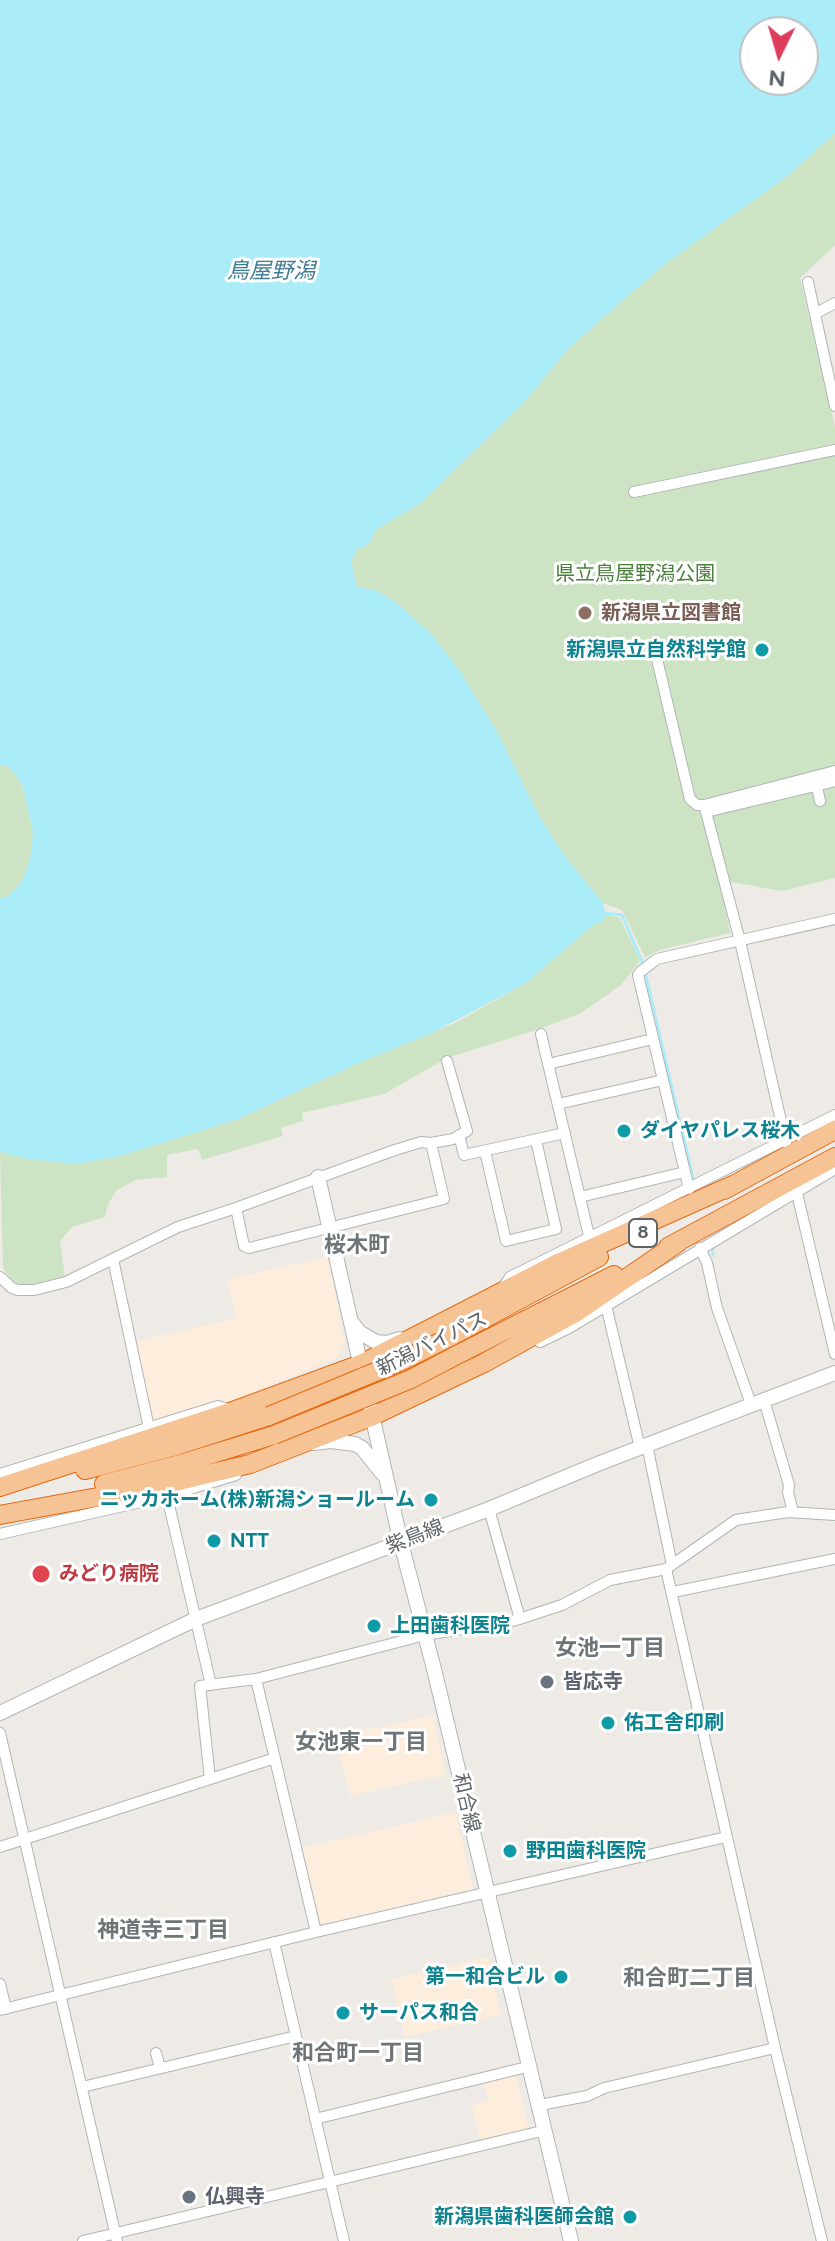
<!DOCTYPE html>
<html>
<head>
<meta charset="utf-8">
<style>
  body { margin:0 }
  #map { position:relative; width:835px; height:2241px; overflow:hidden; background:#eeeae6; font-family:Figtree,sans-serif }
  canvas { display:block }
  .north { position:absolute; left:739px; top:16px; width:80px; height:80px; box-sizing:border-box; background:#fff; border:2px solid #bec1c1; border-radius:50%; rotate:185deg; font-size:22px; font-weight:700; line-height:32px; text-align:center; color:#5d6365 }
  .north::after { content:''; display:block; margin:auto; width:28px; height:36px; background:#de3c5b; clip-path:polygon(50% 0,100% 100%,50% 72%,0 100%) }
</style>
</head>
<body>
<div id="map">
<canvas width="835" height="2241"></canvas>
<div class="north">N</div>
</div>
<script>
const context = document.querySelector('canvas').getContext('2d');
context.lineJoin = 'round';
function fillPath(path, color) { context.fillStyle = color; context.fill(path, 'evenodd'); }
const toPath = rows => new Path2D(rows.map(r => 'M' + r).join(''));
function stroke(path, color, width, dash) { context.strokeStyle = color; context.lineWidth = width; context.lineCap = dash ? 'butt' : 'round'; context.setLineDash(dash || []); context.stroke(path); }
function drawText(font, color, halo, rows, align = 'center') {
  context.font = font + ' Figtree,"Noto Sans JP",sans-serif'; context.lineWidth = 6; context.setLineDash([]); context.textBaseline = 'middle'; context.strokeStyle = halo; context.fillStyle = color; for (const [text, x, y, turn = 0] of rows) {
    context.save(); context.translate(x, y); context.rotate((+turn || 0) * Math.PI / 180); context.textAlign = isNaN(turn) ? turn : align; if (halo) context.strokeText(text, 0, 0); context.fillText(text, 0, 0); context.restore();
  }
}
fillPath(toPath([
  [328,1257,345,1343,337,1358,234,1400,151,1424,137,1341,236,1318,227,1279],
  [433,1715,446,1775,350,1796,340,1754,366,1747,363,1731],
  [456,1812,474,1893,320,1929,301,1848],
  [488,1957,501,2015,405,2037,391,1979],
  [516,2075,529,2132,481,2143,472,2104,488,2100,484,2082]
]), '#fceddd');
fillPath(toPath([
  [835,133,835,245,800,278,835,427,835,878,782,891,720,880,730,933,660,950,645,957,622,910,603,903,564,855,540,818,497,732,460,671,397,603,375,590,357,587,351,562,358,548,366,546,371,541,375,530,421,503,527,399,568,349,631,293,665,264,789,175],
  [0,765,7,766,16,775,23,788,33,832,30,861,22,881,8,896,0,898],
  [606,914,620,918,640,961,621,985,581,1013,539,1029,447,1058,384,1094,302,1113,303,1121,281,1128,283,1136,202,1160,198,1149,167,1155,167,1177,136,1180,117,1190,108,1204,105,1217,72,1227,60,1241,65,1278,35,1285,19,1285,11,1279,3,1268,0,1152,31,1159,76,1164,120,1156,238,1119,363,1061,457,1022,526,983,592,926,604,920]
]), '#cce4c4');
fillPath(toPath([
  [0,0,835,0,835,133,789,175,665,264,631,293,568,349,527,399,421,503,375,530,371,541,366,546,358,548,351,562,357,587,375,590,397,603,432,635,460,671,497,732,540,818,564,855,603,903,606,914,604,920,592,926,526,983,430,1034,363,1061,238,1119,120,1156,76,1164,28,1159,0,1152,0,898,8,896,22,881,30,860,33,832,23,787,16,775,8,766,0,765],
  [755,32,803,32,803,80,755,80]
]), '#abecf9');
stroke(toPath([
  [604,913,622,915,643,964],
  [645,972,694,1182],
  [712,1247,713,1255]
]), '#abecf9', 3);
const street = toPath([
  [808,282,835,406],
  [815,314,835,303],
  [634,492,835,450],
  [656,655,690,799,697,805,704,805,706,812,740,941,786,1143],
  [816,782,820,801],
  [704,805,835,771],
  [706,812,835,781],
  [640,972,657,959,835,919],
  [638,975,689,1189],
  [541,1034,590,1240],
  [548,1064,653,1039],
  [558,1104,663,1080],
  [459,1135,464,1155,565,1133],
  [485,1151,506,1241,556,1229,536,1140],
  [796,1189,835,1354],
  [580,1197,685,1172],
  [236,1208,244,1246,249,1248,444,1199,431,1143],
  [700,1248,707,1263,717,1308,751,1404],
  [113,1259,150,1433],
  [0,1277,12,1288,18,1290,34,1290,66,1282,178,1227,236,1208,392,1151,421,1142,431,1143,453,1139,467,1131,447,1061],
  [502,1289,510,1277,835,1115],
  [605,1301,640,1448],
  [540,1342,569,1328,835,1169],
  [764,1400,789,1485,788,1492,793,1512],
  [647,1445,672,1565],
  [0,1474,218,1406,231,1410],
  [166,1492,211,1685],
  [489,1509,520,1619],
  [0,1534,167,1496,236,1475],
  [666,1569,775,2048,822,2241],
  [673,1592,835,1559],
  [256,1679,316,1932],
  [0,1733,117,2241],
  [210,1779,200,1686,256,1679,425,1635,516,1620,562,1605,610,1580,666,1569,736,1520,788,1512,835,1515],
  [0,1847,275,1758],
  [274,1942,344,2241],
  [0,1984,6,2009],
  [0,2010,316,1932,726,1837],
  [156,2053,160,2068],
  [82,2087,296,2036],
  [540,2105,587,2096,604,2088,775,2048],
  [315,2119,531,2066],
  [83,2241,546,2130]
]);
const secondary = toPath([
  [318,1177,401,1543,434,1669,571,2241],
  [353,1324,359,1332,376,1342,387,1343,400,1339],
  [313,1443,331,1441,355,1444,362,1448,383,1474],
  [0,1713,196,1619,489,1509,600,1463,835,1373]
]);
const highway = toPath([
  [724,1190,835,1130],
  [668,1247,835,1157],
  [450,1337,599,1257],
  [455,1356,614,1275],
  [85,1470,176,1446,269,1416],
  [104,1484,180,1464,274,1435],
  [0,1487,233,1411,361,1364,556,1264,733,1185],
  [0,1515,158,1486,250,1464,373,1416,484,1363,577,1312,679,1242]
]);
stroke(street, '#b1b5b7', 12);
stroke(secondary, '#b0b5b7', 16);
stroke(highway, '#e5690f', 20);
stroke(street, '#fff', 10);
stroke(secondary, '#fff', 14);
stroke(highway, '#f6c395', 18);
const highwayBridge = toPath([
  [269,1416,404,1360,450,1337],
  [274,1435,411,1379,455,1356]
]);
stroke(highwayBridge, '#e5690f', 20, []);
stroke(highwayBridge, '#f6c395', 18);
for (const [x, y, r, color] of [
  [585,613,8,"#8d6e63"],
  [762,650,8,"#0f9aa8"],
  [624,1131,8,"#0f9aa8"],
  [431,1500,8,"#0f9aa8"],
  [214,1541,8,"#0f9aa8"],
  [41,1574,10,"#e0444e"],
  [374,1626,8,"#0f9aa8"],
  [547,1682,8,"#6b7280"],
  [608,1723,8,"#0f9aa8"],
  [510,1851,8,"#0f9aa8"],
  [561,1977,8,"#0f9aa8"],
  [343,2013,8,"#0f9aa8"],
  [189,2197,8,"#6b7280"],
  [630,2217,8,"#0f9aa8"]
]) { const dot = new Path2D(); dot.arc(x, y, r, 0, 2 * Math.PI); context.fillStyle = color; context.fill(dot); stroke(dot, '#fff', 3); }
for (const [x, y, w] of [
  [643,1233,28]
]) { const box = new Path2D(); box.roundRect(x - w / 2, y - 14, w, 28, 6); context.fillStyle = '#fff'; context.fill(box); stroke(box, '#5d6365', 2); }
drawText('bold 18px', '#5d6365', null, [
  ["8",643,1233]
]);
drawText('20px', '#497f3a', '#fff', [
  ["県立鳥屋野潟公園",635,574]
]);
drawText('bold 20px', '#785e54', '#fff', [
  ["新潟県立図書館",601,613]
], 'left');
drawText('bold 20px', '#0d838f', '#fff', [
  ["新潟県立自然科学館",746,650,"right"],
  ["ダイヤパレス桜木",640,1131],
  ["ニッカホーム(株)新潟ショールーム",415,1500,"right"],
  ["NTT",230,1541],
  ["上田歯科医院",390,1626],
  ["佑工舎印刷",624,1723],
  ["野田歯科医院",526,1851],
  ["第一和合ビル",545,1977,"right"],
  ["サーパス和合",359,2013],
  ["新潟県歯科医師会館",614,2217,"right"]
], 'left');
drawText('20px', '#5d6365', '#fff', [
  ["新潟バイパス",432,1344,-26],
  ["紫鳥線",415,1537,-21],
  ["和合線",466,1803,77]
]);
drawText('bold 20px', '#be3a42', '#fff', [
  ["みどり病院",59,1574]
], 'left');
drawText('bold 20px', '#5b616d', '#fff', [
  ["皆応寺",563,1682],
  ["仏興寺",205,2197]
], 'left');
drawText('italic 22px', '#3f7d91', '#fff', [
  ["鳥屋野潟",271,272]
]);
drawText('bold 22px', '#6e7577', '#fff', [
  ["桜木町",357,1246],
  ["女池一丁目",610,1649],
  ["女池東一丁目",361,1743],
  ["神道寺三丁目",163,1931],
  ["和合町二丁目",689,1979],
  ["和合町一丁目",358,2054]
]);
</script>
</body>
</html>
